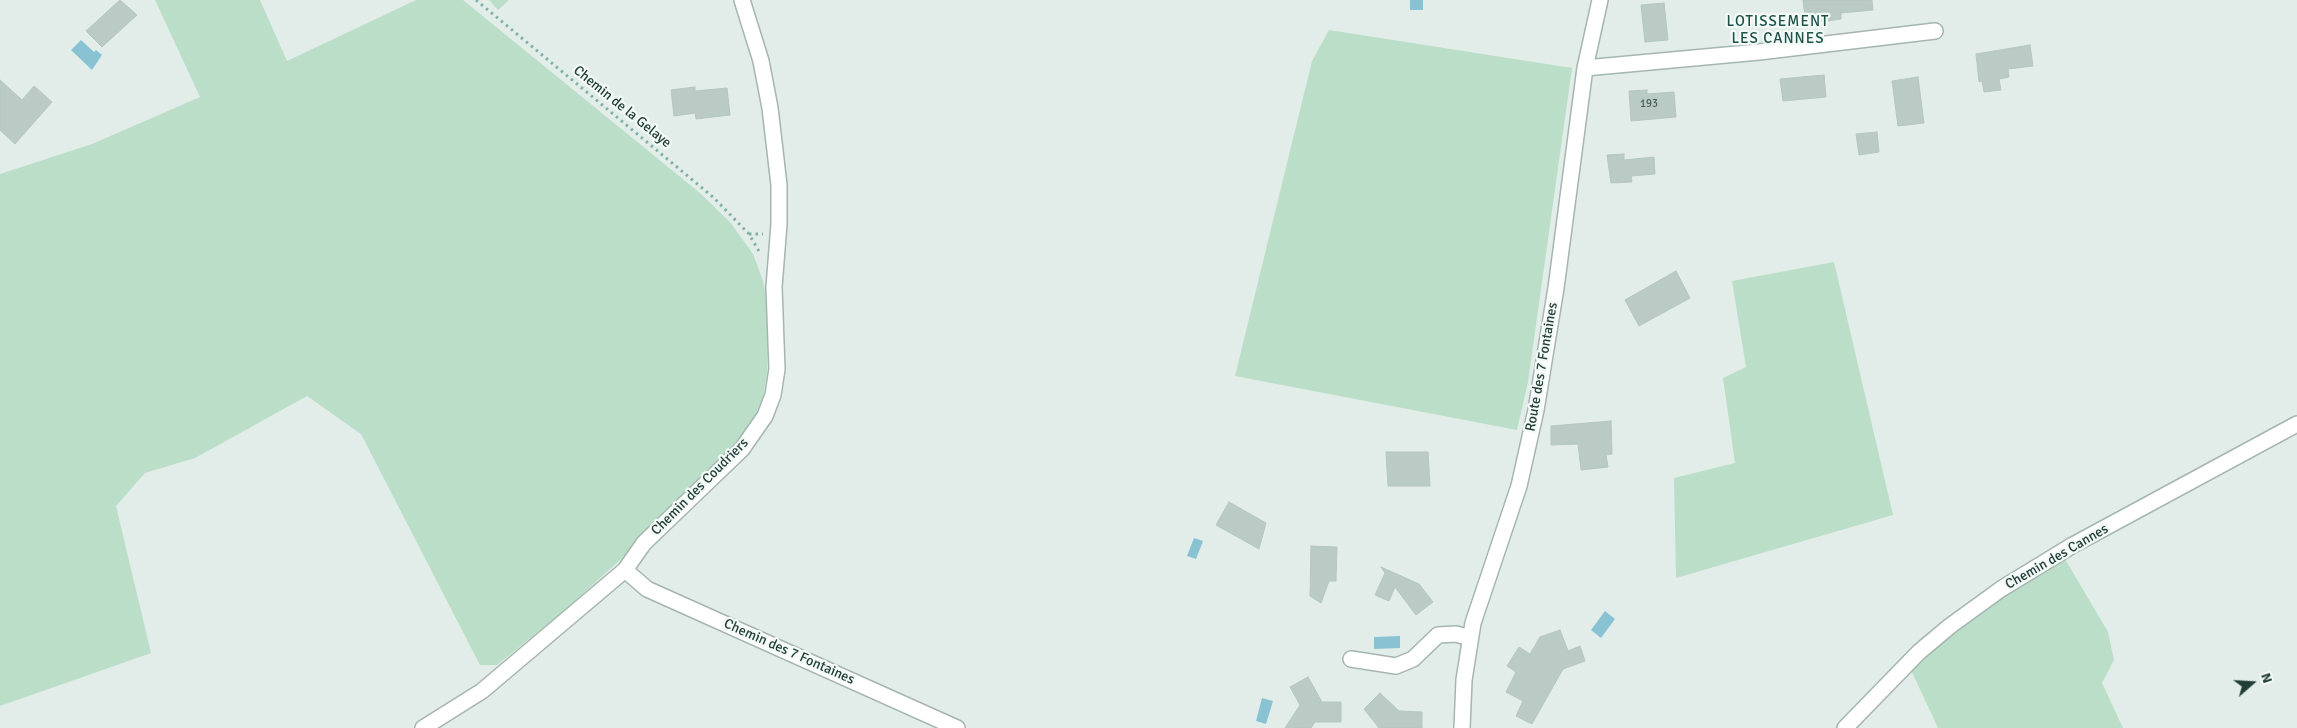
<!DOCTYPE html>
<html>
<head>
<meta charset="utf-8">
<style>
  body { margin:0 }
  #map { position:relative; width:2297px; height:728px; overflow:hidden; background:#e2ede9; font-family:Signika,sans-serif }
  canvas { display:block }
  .north { position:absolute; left:2227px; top:658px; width:50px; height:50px; -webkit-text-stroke:4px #f3f9f6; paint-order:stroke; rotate:71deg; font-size:14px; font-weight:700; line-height:20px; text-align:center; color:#223e38 }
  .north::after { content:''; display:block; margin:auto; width:18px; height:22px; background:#223e38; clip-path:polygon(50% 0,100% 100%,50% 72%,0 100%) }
</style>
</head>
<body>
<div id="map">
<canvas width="2297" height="728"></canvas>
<div class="north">N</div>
</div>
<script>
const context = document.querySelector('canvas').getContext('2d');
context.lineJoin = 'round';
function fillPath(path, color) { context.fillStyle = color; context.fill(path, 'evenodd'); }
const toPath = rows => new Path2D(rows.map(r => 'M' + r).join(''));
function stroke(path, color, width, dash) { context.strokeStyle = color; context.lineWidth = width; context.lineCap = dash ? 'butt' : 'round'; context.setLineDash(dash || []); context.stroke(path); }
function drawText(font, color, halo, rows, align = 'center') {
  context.font = font + ' Signika,sans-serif'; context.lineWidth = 4.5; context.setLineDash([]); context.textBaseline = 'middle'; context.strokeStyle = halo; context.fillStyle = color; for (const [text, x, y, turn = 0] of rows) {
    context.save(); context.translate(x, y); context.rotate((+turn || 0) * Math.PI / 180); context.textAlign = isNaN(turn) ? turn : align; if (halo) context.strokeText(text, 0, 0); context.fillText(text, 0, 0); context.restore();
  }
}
fillPath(toPath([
  [155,0,260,0,287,61,416,0,463,0,700,193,730,222,753,254,763,281,769,309,767,374,763,397,753,421,733,447,706,471,621,559,565,610,497,665,480,665,361,434,307,396,195,458,145,473,116,506,151,653,0,706,0,174,92,144,200,97],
  [489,0,509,0,498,10],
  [1329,30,1572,68,1528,382,1517,430,1235,376,1312,61],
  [1834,262,1893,515,1676,578,1674,478,1735,463,1723,378,1746,367,1732,281],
  [2065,559,2108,632,2114,660,2102,683,2123,728,1938,728,1911,670,1953,630,2002,596]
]), '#badec7');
fillPath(toPath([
  [1410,0,1423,0,1423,10,1410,10],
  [81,40,94,52,96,50,102,55,92,70,71,50],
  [1194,538,1203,541,1196,559,1187,556],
  [1605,611,1615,619,1601,638,1591,630],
  [1400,636,1400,648,1374,649,1374,637],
  [1262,698,1273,701,1266,724,1256,721]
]), '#89c2d3');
const building = toPath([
  [120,0,137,15,102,47,86,31,120,0],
  [1803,0,1872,0,1873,10,1841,13,1841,19,1806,24,1803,0],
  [1664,3,1668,40,1645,42,1641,5,1664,3],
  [2030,45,2033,66,2008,69,2009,77,1999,79,2001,90,1984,92,1982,81,1979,82,1976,54,2030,45],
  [1824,75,1826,97,1783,101,1780,79,1824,75],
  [1918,77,1924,123,1898,126,1892,81,1918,77],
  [0,80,22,100,34,86,52,102,15,144,0,130,0,80],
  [695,87,695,91,727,88,730,115,696,119,695,113,674,116,671,90,695,87],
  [1647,90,1647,94,1674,92,1676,117,1631,121,1629,91,1647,90],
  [1877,132,1879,152,1859,155,1856,134,1877,132],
  [1624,154,1624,160,1654,157,1655,174,1631,176,1632,182,1611,183,1607,155,1624,154],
  [1676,271,1690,298,1639,326,1625,300,1676,271],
  [1611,421,1612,454,1606,455,1608,467,1581,470,1578,444,1551,445,1551,426,1611,421],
  [1386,452,1428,452,1430,486,1388,486,1386,452],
  [1229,502,1266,523,1259,549,1216,525,1229,502],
  [1311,546,1337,547,1336,581,1329,581,1321,603,1310,596,1311,546],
  [1381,567,1419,584,1433,602,1416,615,1395,587,1389,601,1375,595,1385,573,1381,567],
  [1560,630,1568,651,1580,646,1585,661,1563,669,1532,724,1516,716,1523,701,1506,692,1516,672,1507,666,1519,647,1530,654,1540,637,1560,630],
  [1308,677,1322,702,1341,702,1341,722,1315,722,1311,728,1285,728,1300,705,1290,687,1308,677],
  [1380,693,1399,711,1422,712,1422,728,1379,728,1364,709,1380,693]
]);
fillPath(building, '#bacac5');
stroke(building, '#b4c6c0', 1);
const minor = toPath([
  [1585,68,1759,52,1935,31],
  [625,570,647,589,957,728],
  [1351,659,1396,666,1413,659,1438,635,1456,634,1470,638],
  [423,728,482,691,625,570,644,543,742,449,765,416,773,395,777,369,774,287,779,224,779,185,770,108,761,61,742,0],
  [1462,728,1464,680,1473,623,1519,486,1536,410,1556,288,1585,68,1600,0],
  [1845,728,1919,652,1950,626,2001,589,2073,545,2297,424]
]);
stroke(minor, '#a5b5b0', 18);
stroke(toPath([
  [476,0,713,197,749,234,760,253],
  [749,234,763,234]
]), '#82b1a5', 3, [2.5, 4]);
stroke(minor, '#fff', 15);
drawText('11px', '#48615b', null, [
  ["193",1649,104]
]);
drawText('14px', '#223e38', '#f3f9f6', [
  ["Chemin de la Gelaye",622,107,39],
  ["Route des 7 Fontaines",1542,367,-80],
  ["Chemin des Coudriers",700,487,-45],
  ["Chemin des Cannes",2057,557,-30],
  ["Chemin des 7 Fontaines",789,652,24]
]);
context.letterSpacing = '1px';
drawText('15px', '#1d5148', '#f3f9f6', [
  ["LOTISSEMENT",1778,22],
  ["LES CANNES",1778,39]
]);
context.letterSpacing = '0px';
</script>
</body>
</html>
